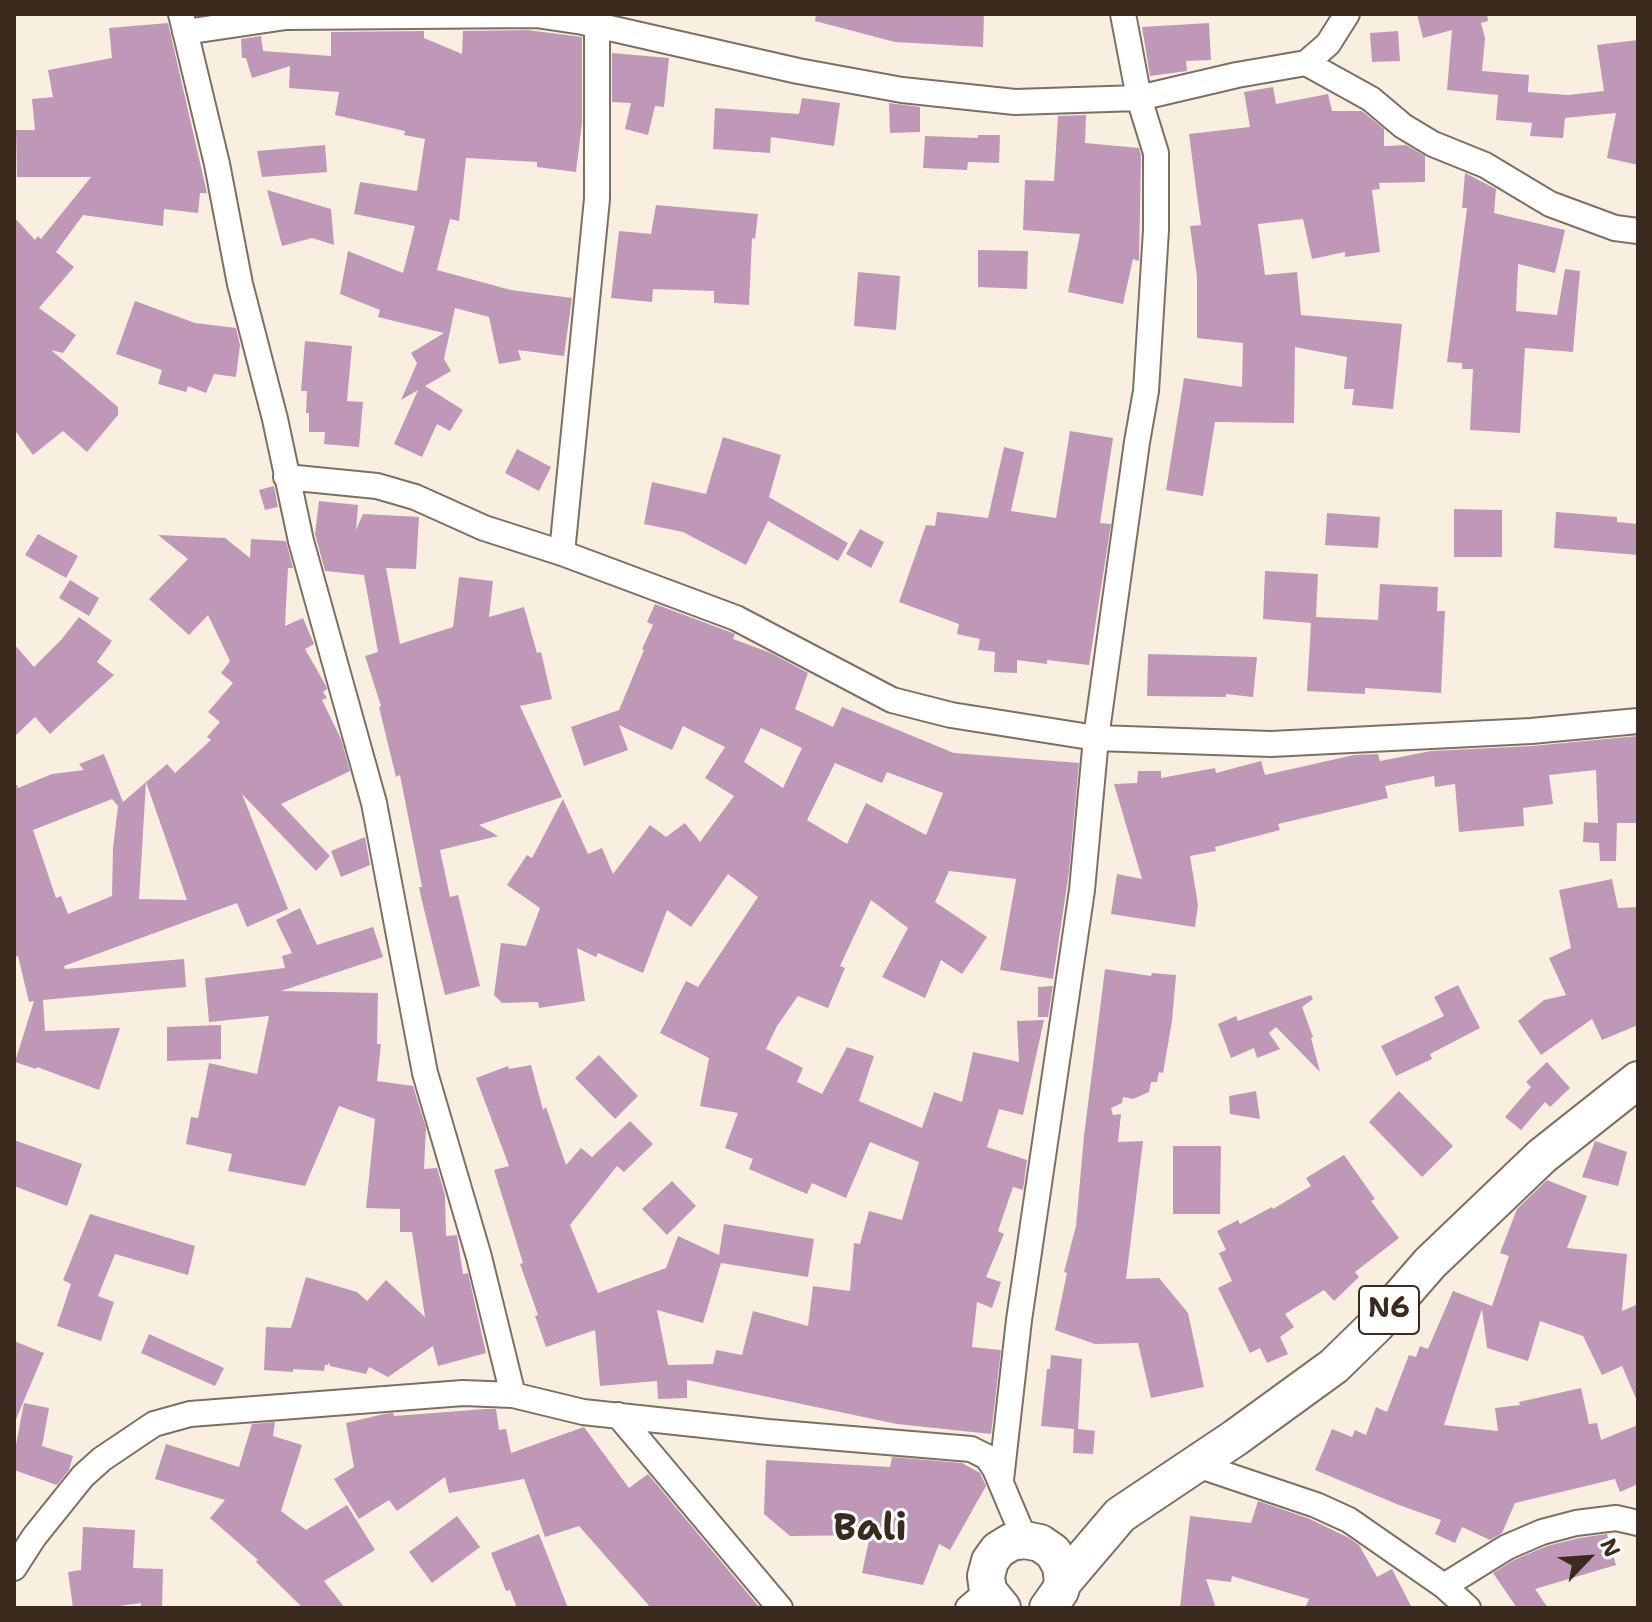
<!DOCTYPE html>
<html>
<head>
<meta charset="utf-8">
<style>
  body { margin:0 }
  #map { position:relative; width:1652px; height:1622px; overflow:hidden; background:#f9efe1; font-family:"Shantell Sans",sans-serif }
  canvas { display:block }
  .frame { position:absolute; inset:0; border:16px solid #3b2a1e; pointer-events:none }
  .north { position:absolute; left:1548px; top:1518px; width:80px; height:80px; -webkit-text-stroke:6px #fff; paint-order:stroke; rotate:65deg; font-size:22px; font-weight:700; line-height:32px; text-align:center; color:#3b2a1e }
  .north::after { content:''; display:block; margin:auto; width:28px; height:36px; background:#3b2a1e; clip-path:polygon(50% 0,100% 100%,50% 72%,0 100%) }
</style>
</head>
<body>
<div id="map">
<canvas width="1652" height="1622"></canvas>
<div class="frame"></div>
<div class="north">N</div>
</div>
<script>
const context = document.querySelector('canvas').getContext('2d');
context.lineJoin = 'round';
function fillPath(path, color) { context.fillStyle = color; context.fill(path, 'evenodd'); }
const toPath = rows => new Path2D(rows.map(r => 'M' + r).join(''));
function stroke(path, color, width, dash) { context.strokeStyle = color; context.lineWidth = width; context.lineCap = dash ? 'butt' : 'round'; context.setLineDash(dash || []); context.stroke(path); }
function drawText(font, color, halo, rows, align = 'center') {
  context.font = font + ' "Shantell Sans",sans-serif'; context.lineWidth = 6; context.setLineDash([]); context.textBaseline = 'middle'; context.strokeStyle = halo; context.fillStyle = color; for (const [text, x, y, turn = 0] of rows) {
    context.save(); context.translate(x, y); context.rotate((+turn || 0) * Math.PI / 180); context.textAlign = isNaN(turn) ? turn : align; if (halo) context.strokeText(text, 0, 0); context.fillText(text, 0, 0); context.restore();
  }
}
fillPath(toPath([
  [816,14,984,14,983,47,895,42,815,21],
  [1417,14,1487,14,1488,21,1481,23,1485,38,1482,71,1529,75,1528,92,1568,95,1604,91,1597,45,1638,40,1638,165,1607,158,1616,113,1565,118,1563,138,1530,136,1532,123,1496,120,1498,95,1447,90,1452,30,1423,38],
  [168,23,207,193,200,193,198,213,164,209,163,226,83,215,56,252,74,267,39,308,76,335,63,353,51,350,118,407,118,415,87,452,63,431,33,455,14,429,14,217,35,240,38,236,41,239,91,177,17,177,16,130,35,130,32,99,53,97,48,70,112,58,109,28],
  [1209,23,1211,60,1186,61,1187,71,1150,76,1142,27],
  [527,30,582,37,582,122,576,172,537,167,537,162,466,158,459,221,450,219,437,270,511,290,572,298,564,356,518,350,521,360,499,364,489,317,455,308,444,359,451,371,425,386,463,410,450,431,437,424,422,457,394,444,418,390,401,400,417,363,411,353,444,333,378,317,380,310,340,294,348,251,403,273,415,226,354,214,360,182,417,191,425,139,404,135,405,131,335,115,339,92,289,88,290,66,252,78,246,58,242,58,241,39,261,36,263,51,331,56,331,32,424,31,424,38,462,54,463,31],
  [1398,31,1400,61,1372,62,1370,33],
  [612,53,669,58,664,107,655,106,648,135,625,129,631,103,612,102],
  [1273,87,1276,104,1328,94,1332,111,1362,111,1384,129,1384,146,1406,145,1425,156,1425,182,1379,183,1380,189,1372,190,1380,252,1345,257,1345,252,1312,259,1303,219,1258,224,1265,275,1297,272,1301,315,1402,324,1393,409,1352,405,1354,389,1344,389,1347,357,1295,347,1294,423,1215,422,1203,496,1166,490,1184,378,1242,387,1243,343,1197,338,1197,277,1190,226,1201,225,1189,134,1250,127,1244,92],
  [802,98,840,103,834,146,771,137,770,153,713,149,715,108,799,114],
  [889,103,920,107,920,132,890,133],
  [1086,115,1085,143,1139,148,1141,155,1139,261,1133,259,1123,304,1068,292,1080,234,1023,230,1025,180,1054,181,1058,116],
  [978,135,1000,135,999,163,968,162,967,170,923,168,925,136,978,138],
  [325,145,327,172,262,177,257,151],
  [1465,173,1496,189,1494,213,1565,230,1555,273,1518,264,1516,311,1557,315,1565,269,1580,271,1573,352,1525,348,1520,433,1470,430,1473,369,1462,369,1462,363,1447,362,1467,208,1462,208],
  [267,190,331,209,334,245,312,238,282,246],
  [656,205,758,214,755,239,752,238,749,305,714,303,714,291,653,289,652,302,611,298,619,231,651,234],
  [978,250,1028,251,1027,289,978,287],
  [858,272,900,276,896,330,854,326],
  [135,301,195,323,236,328,240,345,236,377,214,374,206,393,188,386,186,392,158,384,162,370,116,354],
  [305,341,352,346,347,401,363,402,359,447,324,444,325,432,309,432,309,413,306,413,307,391,301,391],
  [1070,431,1113,438,1100,523,1111,524,1089,665,1047,660,1047,664,1017,660,1017,673,994,672,995,652,978,650,980,639,957,634,959,624,899,602,926,525,935,526,937,512,988,518,1004,447,1024,452,1011,511,1056,518],
  [723,437,781,455,769,497,848,543,838,561,768,521,746,565,683,532,644,524,652,482,706,494],
  [517,449,551,467,539,491,505,473],
  [274,486,278,507,265,510,259,490],
  [319,501,358,505,356,530,363,514,419,517,416,569,386,568,400,644,453,627,459,577,493,581,489,617,524,607,537,653,541,652,552,699,520,706,562,797,479,825,498,836,440,850,450,897,458,895,480,986,445,995,421,897,419,887,422,887,400,775,396,777,379,707,381,706,365,656,378,652,364,575,325,571,315,534],
  [1454,509,1502,510,1502,557,1454,557],
  [1556,512,1617,517,1617,522,1638,524,1638,555,1554,548],
  [1327,513,1380,517,1378,548,1325,545],
  [860,529,884,542,871,568,846,554],
  [38,534,78,556,66,578,25,555],
  [158,535,225,538,250,558,251,539,286,541,293,568,288,568,285,626,303,618,314,644,305,649,325,684,327,689,323,692,327,698,322,700,341,739,350,771,281,804,330,856,316,871,242,794,288,909,247,927,237,903,64,966,65,969,184,959,186,987,43,1000,45,1031,120,1028,99,1090,37,1067,36,1069,15,1062,34,1001,29,1002,18,956,14,957,14,785,17,785,18,788,52,774,84,770,79,764,104,754,123,802,167,764,175,773,211,740,207,737,220,722,208,712,233,683,221,673,230,661,208,615,189,635,149,599,188,559],
  [146,782,187,900,139,899],
  [112,799,118,806,113,848,112,896,68,914,61,896,56,898,33,830],
  [1265,571,1318,574,1316,617,1378,620,1380,584,1438,587,1437,611,1445,611,1441,693,1365,688,1365,694,1307,691,1311,623,1263,619],
  [70,580,99,598,89,616,59,598],
  [655,604,730,632,735,634,733,639,771,653,808,673,795,709,833,727,842,707,954,753,1079,763,1069,872,1053,979,1000,970,1016,879,949,871,935,902,987,937,962,974,941,960,925,998,882,977,908,928,871,900,840,966,845,968,828,1008,798,996,777,1026,766,1049,803,1068,797,1082,822,1094,847,1047,874,1056,859,1101,922,1128,934,1092,962,1102,973,1052,1019,1062,1017,1021,1044,1020,1023,1115,999,1109,987,1147,1027,1160,1023,1190,1013,1187,998,1231,1004,1234,986,1277,1001,1282,992,1308,977,1302,972,1347,1001,1350,991,1434,897,1424,687,1380,687,1398,658,1399,657,1381,600,1386,595,1330,546,1347,535,1316,538,1315,520,1264,523,1263,494,1170,509,1166,476,1078,508,1066,509,1069,531,1065,543,1110,546,1107,566,1165,581,1148,592,1157,630,1121,653,1144,624,1172,617,1166,570,1225,598,1293,666,1268,678,1236,719,1255,724,1224,814,1239,808,1277,721,1263,703,1323,657,1310,668,1365,713,1364,716,1350,742,1355,753,1311,808,1326,813,1286,850,1291,854,1243,860,1244,869,1211,902,1220,919,1162,870,1142,846,1198,812,1183,807,1194,749,1169,753,1159,725,1148,738,1113,700,1106,709,1058,660,1033,686,981,698,987,758,897,728,874,691,927,667,910,643,973,598,953,596,957,577,948,585,1001,539,1008,538,1002,502,1003,494,995,501,943,526,946,540,908,507,885,527,855,532,858,563,799,588,854,602,848,613,874,650,825,666,837,685,823,700,842,734,796,705,778,725,747,683,726,672,750,619,725,628,750,584,766,571,727,619,710,644,650,642,649,653,625,647,622],
  [761,728,802,748,783,788,744,762],
  [835,763,882,783,887,772,943,793,926,835,866,803,847,844,807,820],
  [79,617,112,641,97,662,114,675,50,734,35,717,14,737,14,644,34,667,61,640],
  [1148,654,1257,657,1253,697,1226,694,1226,697,1147,696],
  [1638,736,1638,823,1617,823,1616,861,1600,861,1599,843,1583,842,1584,822,1598,823,1596,770,1549,775,1553,804,1523,808,1524,826,1459,832,1455,784,1435,787,1434,776,1385,786,1388,798,1278,824,1280,830,1215,847,1216,851,1190,856,1198,905,1195,927,1111,914,1117,874,1142,879,1114,784,1137,783,1138,771,1161,771,1161,778,1215,768,1216,773,1261,761,1265,775,1354,755,1378,754,1380,761,1431,751,1532,746],
  [365,837,370,865,341,877,331,851],
  [1612,879,1618,908,1638,907,1638,1025,1602,1040,1592,1019,1541,1055,1518,1021,1544,1000,1566,995,1549,958,1571,948,1559,890],
  [300,908,317,945,373,927,383,957,281,991,378,993,377,1044,381,1044,377,1081,413,1086,426,1128,424,1169,437,1168,445,1195,446,1236,457,1235,463,1274,468,1273,486,1353,438,1366,433,1346,388,1377,369,1367,366,1374,330,1366,329,1362,328,1365,325,1365,324,1371,293,1369,293,1372,264,1370,266,1327,291,1328,306,1277,357,1292,367,1301,386,1280,425,1317,412,1232,400,1232,400,1209,366,1208,375,1119,339,1106,305,1186,228,1171,232,1154,186,1144,191,1117,198,1118,209,1063,257,1074,269,1016,209,1022,205,978,285,968,282,956,292,953,276,920],
  [1105,969,1151,976,1152,973,1176,975,1172,1021,1163,1073,1159,1072,1157,1082,1151,1082,1149,1092,1133,1099,1123,1097,1122,1103,1111,1108,1113,1115,1121,1114,1118,1142,1143,1141,1126,1279,1159,1278,1188,1313,1204,1387,1151,1398,1138,1343,1095,1344,1055,1330,1067,1273,1064,1272,1076,1226,1084,1136],
  [1458,985,1480,1028,1430,1054,1432,1059,1396,1076,1381,1046,1444,1016,1434,997],
  [1053,986,1048,1017,1038,1017,1038,987],
  [1311,995,1313,999,1302,1007,1313,1037,1311,1038,1320,1072,1276,1027,1269,1033,1280,1049,1257,1058,1254,1048,1231,1058,1218,1024,1236,1016,1238,1021],
  [221,1025,221,1059,167,1061,167,1027],
  [599,1055,638,1096,615,1119,575,1078],
  [1547,1062,1570,1088,1550,1107,1545,1102,1521,1130,1505,1117,1531,1087,1526,1082],
  [1256,1091,1260,1119,1230,1114,1229,1096],
  [1399,1091,1453,1146,1422,1177,1369,1122],
  [14,1140,82,1164,67,1206,14,1186],
  [1595,1141,1627,1152,1618,1186,1582,1177],
  [1173,1146,1221,1146,1220,1214,1173,1214],
  [1344,1155,1375,1199,1371,1201,1399,1238,1355,1272,1359,1277,1334,1301,1324,1290,1285,1314,1294,1327,1280,1337,1288,1354,1267,1363,1260,1348,1250,1353,1218,1288,1232,1281,1219,1253,1226,1250,1217,1231,1238,1220,1240,1224,1272,1207,1273,1209,1311,1186,1306,1178],
  [1547,1180,1587,1196,1567,1248,1627,1254,1622,1311,1638,1304,1638,1403,1622,1366,1602,1375,1583,1336,1540,1321,1528,1361,1487,1348,1482,1309,1444,1425,1498,1431,1495,1408,1520,1405,1519,1402,1581,1388,1589,1424,1597,1423,1601,1440,1638,1425,1638,1484,1620,1492,1615,1479,1515,1503,1502,1533,1490,1540,1462,1527,1455,1543,1435,1534,1441,1520,1399,1505,1315,1470,1332,1429,1352,1437,1355,1430,1366,1435,1376,1407,1387,1412,1409,1355,1416,1357,1420,1346,1428,1349,1453,1291,1492,1306,1509,1256,1500,1253,1517,1209],
  [672,1181,696,1206,667,1235,642,1209],
  [90,1214,195,1246,188,1275,115,1254,98,1296,114,1302,101,1341,57,1326,71,1284,63,1280],
  [149,1334,224,1368,215,1386,141,1353],
  [14,1341,44,1353,14,1424],
  [1051,1355,1082,1359,1078,1429,1095,1431,1093,1454,1073,1453,1074,1429,1041,1426,1047,1369,1050,1369],
  [24,1403,49,1408,42,1446,73,1456,69,1470,57,1485,14,1470,14,1455],
  [485,1409,496,1409,499,1430,506,1429,511,1453,584,1427,629,1488,648,1474,760,1608,651,1608,579,1526,545,1537,524,1479,449,1493,445,1477,397,1511,389,1500,359,1519,334,1479,354,1467,346,1423,384,1414,393,1413,394,1416],
  [275,1422,273,1436,302,1445,281,1511,306,1530,347,1505,375,1550,324,1581,345,1608,303,1608,256,1562,258,1560,210,1518,225,1500,155,1479,166,1444,239,1467,252,1424],
  [892,1457,962,1463,980,1473,986,1486,950,1550,939,1544,923,1585,862,1573,870,1535,790,1536,764,1514,766,1460,890,1467],
  [1258,1501,1310,1519,1349,1538,1359,1545,1377,1577,1392,1569,1412,1608,1305,1608,1309,1599,1232,1576,1231,1582,1206,1579,1216,1608,1180,1608,1190,1516,1251,1523],
  [457,1516,480,1547,432,1583,409,1552],
  [83,1527,135,1530,133,1568,163,1569,162,1608,141,1608,141,1603,104,1608,73,1608,68,1572,81,1570],
  [539,1534,568,1608,517,1608,510,1590,506,1591,491,1553],
  [1607,1534,1616,1565,1535,1589,1548,1608,1517,1608,1493,1573,1514,1560,1547,1546,1579,1538]
]), '#bf98b7');
const minor = toPath([
  [181,14,217,164,240,284,275,419,301,541,374,803,425,1073,479,1257,513,1395],
  [185,32,286,17,536,15,583,22,798,71,902,90,1015,102,1139,98,1237,75,1306,63,1328,44,1347,14],
  [1306,63,1371,99,1403,126,1433,144,1485,165,1550,204,1615,228,1638,231],
  [286,477,377,486,415,497,484,528,562,553,736,618,892,700,951,715,1096,738,1271,744,1531,731,1638,721],
  [562,553,597,199,597,26],
  [618,1415,780,1608],
  [1194,1464,1316,1505,1349,1520,1444,1586,1468,1608],
  [1001,1480,1019,1320,1082,890,1096,738,1137,442,1146,391,1156,230,1156,153,1139,98,1123,14],
  [14,1568,34,1537,83,1476,102,1459,154,1424,190,1414,463,1393,513,1395,583,1412,768,1432,971,1449,987,1457,995,1469,1025,1540],
  [1444,1586,1507,1547,1542,1532,1576,1523,1616,1518,1638,1523],
  [968,1608,988,1591]
]);
const highway = toPath([
  [1063,1582,1120,1515,1235,1438,1334,1366,1376,1325,1430,1263,1542,1156,1638,1080],
  [1002,1608,988,1591,986,1576,990,1561,998,1550,1011,1542,1025,1540,1040,1543,1053,1552,1061,1566,1063,1582,1060,1591,1048,1608]
]);
stroke(minor, '#7e6f62', 28);
stroke(highway, '#7e6f62', 40);
stroke(minor, '#fff', 24);
stroke(highway, '#fff', 36);
for (const [x, y, w] of [
  [1389,1310,60]
]) { const box = new Path2D(); box.roundRect(x - w / 2, y - 24, w, 48, 6); context.fillStyle = '#fff'; context.fill(box); stroke(box, '#3b2a1e', 2); }
drawText('bold 28px', '#3b2a1e', null, [
  ["N6",1389,1310]
]);
drawText('bold 38px', '#3b2a1e', '#fff', [
  ["Bali",870,1530]
]);
</script>
</body>
</html>
